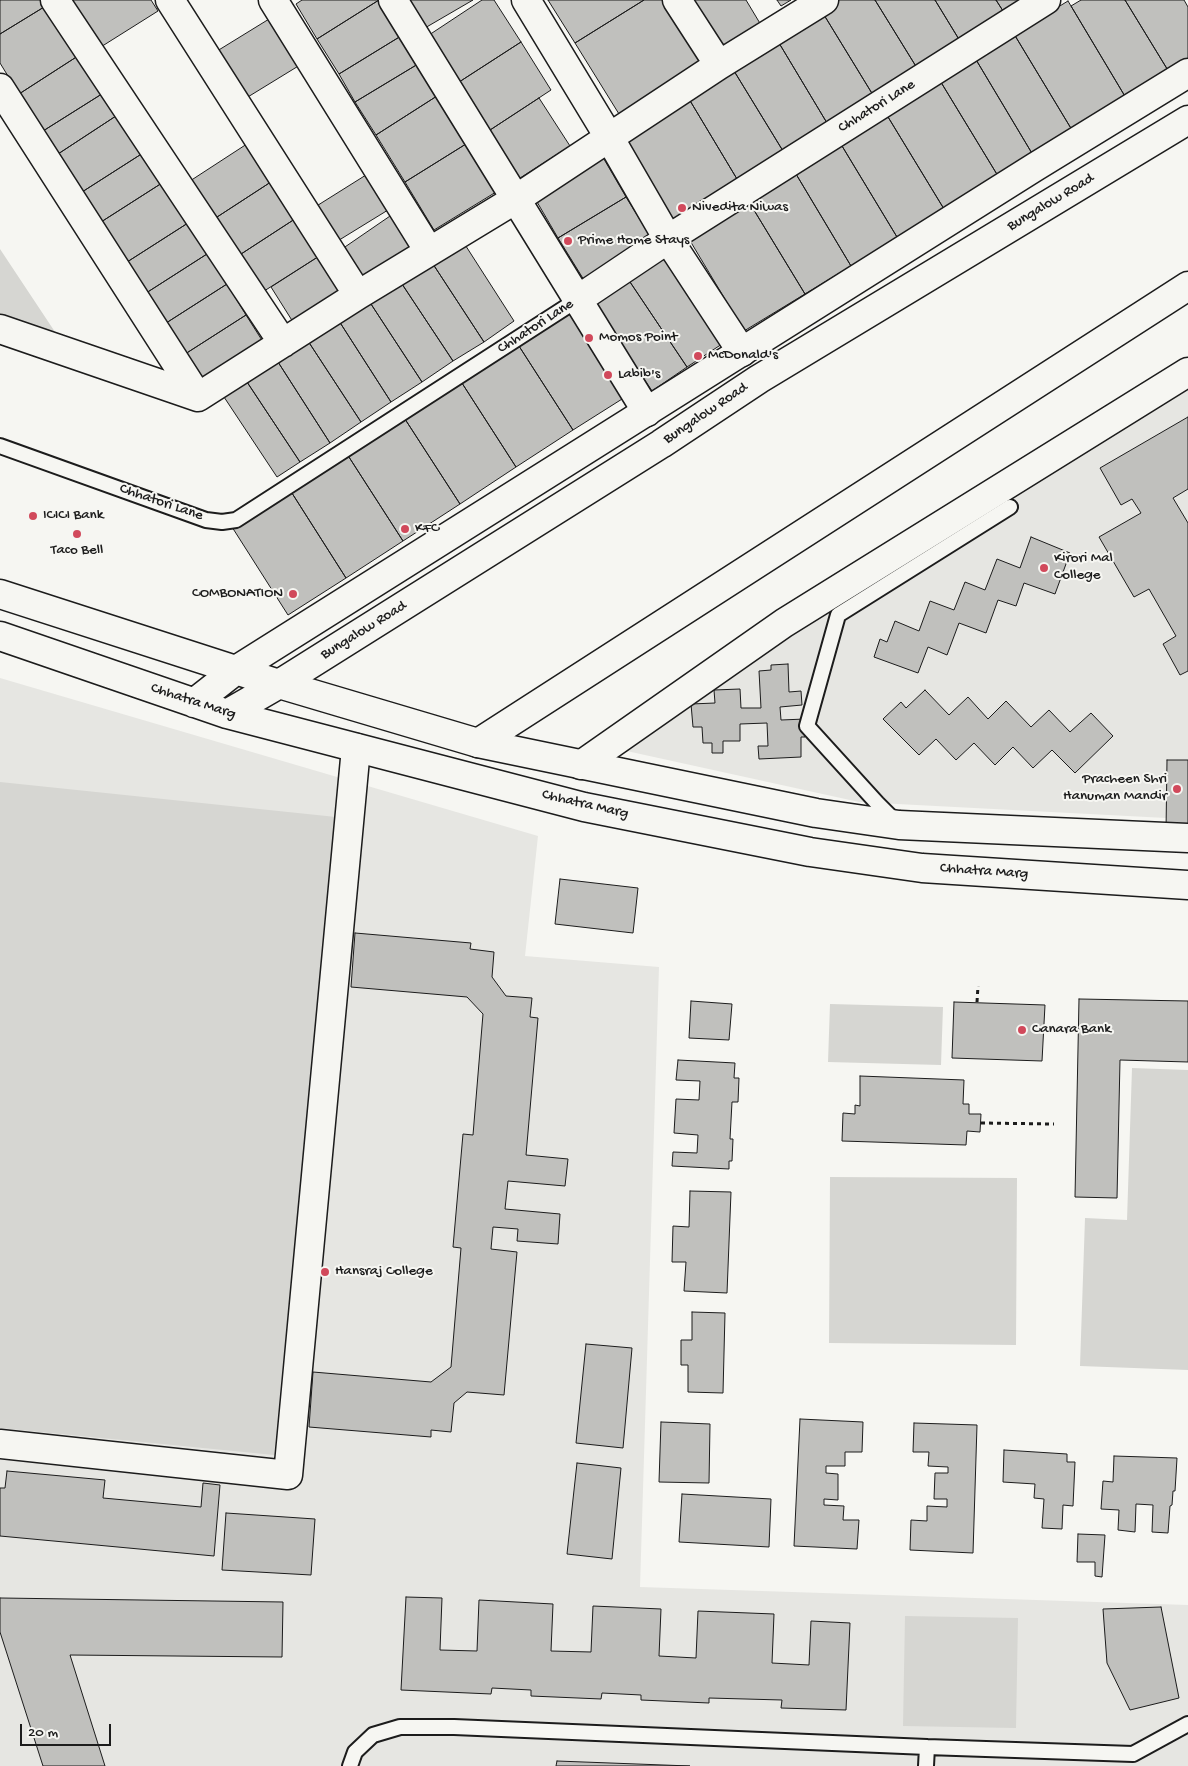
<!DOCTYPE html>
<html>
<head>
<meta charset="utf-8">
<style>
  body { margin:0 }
  #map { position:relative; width:1188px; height:1766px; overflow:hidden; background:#f6f6f2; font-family:"Gochi Hand",sans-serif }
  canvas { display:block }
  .scale { position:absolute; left:20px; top:1724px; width:91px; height:22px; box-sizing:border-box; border:2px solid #1c1c1c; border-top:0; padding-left:6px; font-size:15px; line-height:18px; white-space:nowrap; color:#1c1c1c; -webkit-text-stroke:4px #f6f6f2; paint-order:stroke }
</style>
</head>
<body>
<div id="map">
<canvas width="1188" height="1766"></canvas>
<div class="scale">20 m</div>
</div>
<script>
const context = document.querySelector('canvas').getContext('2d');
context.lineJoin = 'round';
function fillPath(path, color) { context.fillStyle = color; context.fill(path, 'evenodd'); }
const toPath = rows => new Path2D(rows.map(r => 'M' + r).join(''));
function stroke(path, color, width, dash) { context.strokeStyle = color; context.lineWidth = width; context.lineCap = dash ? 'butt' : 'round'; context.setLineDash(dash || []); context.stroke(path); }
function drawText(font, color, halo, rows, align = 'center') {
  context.font = font + ' "Gochi Hand",sans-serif'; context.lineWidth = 4; context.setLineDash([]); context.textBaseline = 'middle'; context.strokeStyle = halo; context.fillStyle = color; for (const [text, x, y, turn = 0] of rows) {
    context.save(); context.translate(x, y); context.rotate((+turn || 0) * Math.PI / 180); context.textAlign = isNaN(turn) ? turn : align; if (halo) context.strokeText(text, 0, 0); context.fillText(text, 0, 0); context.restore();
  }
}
fillPath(toPath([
  [1188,388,1188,760,1167,760,1166,818,859,802,613,748],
  [0,678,538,836,525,956,659,967,640,1587,1188,1605,1188,1766,0,1766]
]), '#e6e6e2');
fillPath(toPath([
  [0,249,63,344,0,322],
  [0,782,336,817,274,1455,0,1428],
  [830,1004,943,1007,941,1065,828,1062],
  [1132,1068,1188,1070,1188,1370,1080,1366,1085,1218,1127,1220],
  [830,1177,1017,1178,1016,1345,829,1343],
  [905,1616,1018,1618,1016,1728,903,1726]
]), '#d6d6d2');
const building = toPath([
  [0,0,46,0,49,4,0,34,0,0],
  [65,0,151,0,158,11,96,50,65,0],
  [302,0,379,0,317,39,296,4,302,0],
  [379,0,401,36,339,74,317,39,379,0],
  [399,0,473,0,418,32,399,0],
  [482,0,494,0,521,42,456,84,426,37,482,0],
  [548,0,644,0,575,43,548,0],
  [644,0,668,0,705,60,619,114,575,43,644,0],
  [687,0,746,0,761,25,721,52,687,0],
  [777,0,791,0,781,6,777,0],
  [838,0,875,0,917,68,873,95,821,10,838,0],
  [875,0,935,0,960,41,917,68,875,0],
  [935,0,996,0,1005,14,960,41,935,0],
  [996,0,1027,0,1005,14,996,0],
  [1081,0,1125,0,1169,72,1126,98,1071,6,1081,0],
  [1125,0,1184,0,1188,7,1188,60,1169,72,1125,0],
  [1068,1,1126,98,1072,130,1014,34,1068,1],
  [49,4,81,54,19,94,0,63,0,34,49,4],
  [821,10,873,95,827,123,776,38,821,10],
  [274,16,300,65,238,103,209,56,274,16],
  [1014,34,1072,130,1033,155,975,58,1014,34],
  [401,36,418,64,355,102,339,74,401,36],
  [776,38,827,123,783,151,731,66,776,38],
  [521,42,551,90,487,132,456,84,521,42],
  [81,54,105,92,43,131,19,94,81,54],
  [975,58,1033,155,998,176,939,79,975,58],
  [418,64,437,96,376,135,355,102,418,64],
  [731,66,783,151,737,179,686,94,731,66],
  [939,79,998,176,944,209,885,112,939,79],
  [105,92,119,114,58,154,43,131,105,92],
  [686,94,737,179,673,219,620,134,686,94],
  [437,96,466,144,405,182,376,135,437,96],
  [539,98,570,146,517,180,487,132,539,98],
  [885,112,944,209,897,237,839,141,885,112],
  [119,114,143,153,82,192,58,154,119,114],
  [253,140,277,178,214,219,190,181,253,140],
  [839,141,897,237,851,266,793,169,839,141],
  [466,144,496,192,434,230,405,182,466,144],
  [143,153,162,183,101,222,82,192,143,153],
  [601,154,626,197,558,238,533,195,601,154],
  [793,169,851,266,805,294,746,197,793,169],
  [366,175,388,210,336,242,315,207,366,175],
  [277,178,301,215,238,256,214,219,277,178],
  [162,183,188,223,127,262,101,222,162,183],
  [626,197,652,239,584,280,558,238,626,197],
  [746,197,805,294,744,331,686,234,746,197],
  [393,214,413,245,361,278,342,249,393,214],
  [301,215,324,253,261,293,238,256,301,215],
  [188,223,207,254,143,295,124,264,188,223],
  [462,240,514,321,484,342,431,261,462,240],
  [324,253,347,288,293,322,271,287,324,253],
  [207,254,227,284,163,325,143,295,207,254],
  [663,255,722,344,687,367,628,279,663,255],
  [431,261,484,342,453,361,400,281,431,261],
  [628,279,687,367,652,391,593,303,628,279],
  [400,281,453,361,422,382,369,301,400,281],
  [227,284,246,315,182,356,163,325,227,284],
  [369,301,422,382,391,402,339,321,369,301],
  [574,306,630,394,573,430,517,343,574,306],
  [246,315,265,345,201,386,182,356,246,315],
  [339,321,391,402,361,422,308,341,339,321],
  [308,341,361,422,330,443,278,362,308,341],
  [517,343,573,430,516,467,460,380,517,343],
  [278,362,330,443,300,462,247,382,278,362],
  [460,380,516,467,460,504,403,416,460,380],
  [247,382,300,462,277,477,224,397,247,382],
  [403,416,460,504,403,541,347,454,403,416],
  [1188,417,1188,489,1173,498,1188,523,1188,671,1180,675,1163,644,1176,636,1149,589,1134,597,1099,537,1141,513,1132,499,1121,505,1100,468,1188,417],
  [347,454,403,541,346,578,290,490,347,454],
  [290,490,346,578,288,615,232,527,290,490],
  [1031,537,1070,553,1055,594,1024,583,1016,606,998,600,986,633,959,623,947,655,928,647,918,673,874,657,880,639,887,642,895,621,919,631,930,601,954,610,965,582,985,590,997,559,1020,568,1031,537],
  [788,664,789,692,801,691,802,705,780,707,781,720,805,719,805,737,801,737,801,757,759,759,758,746,768,746,767,723,740,724,740,741,723,741,723,753,712,753,712,743,703,743,702,727,693,727,691,704,715,703,714,690,740,689,741,708,761,708,759,671,771,670,771,665,788,664],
  [925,690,949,715,968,697,988,719,1006,701,1031,727,1049,710,1070,732,1091,713,1113,736,1075,773,1052,750,1033,768,1013,747,995,765,974,743,956,760,936,739,919,755,883,719,901,702,906,708,925,690],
  [1167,760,1188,760,1188,831,1166,831,1167,760],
  [560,879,638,888,633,933,555,924,560,879],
  [355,933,471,943,470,949,494,952,492,977,506,996,532,998,530,1017,538,1018,526,1155,568,1159,565,1186,508,1181,505,1209,560,1214,558,1244,517,1241,518,1229,493,1227,491,1249,517,1252,504,1395,467,1392,454,1403,451,1432,431,1430,431,1437,309,1427,313,1372,431,1382,451,1367,461,1248,453,1247,463,1134,473,1135,483,1014,467,997,351,987,355,933],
  [1079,999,1188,1001,1188,1062,1120,1060,1117,1198,1075,1197,1079,999],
  [691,1001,732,1004,729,1040,689,1038,691,1001],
  [954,1002,1045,1005,1042,1061,952,1058,954,1002],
  [678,1060,735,1063,734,1078,739,1078,738,1102,732,1102,730,1139,733,1139,732,1161,729,1161,729,1169,672,1166,673,1152,697,1153,698,1135,674,1133,676,1099,699,1100,700,1081,676,1080,678,1060],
  [860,1076,964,1080,963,1104,969,1104,969,1114,981,1114,980,1132,967,1131,966,1145,842,1141,843,1113,855,1114,855,1105,860,1106,860,1076],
  [690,1191,731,1192,727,1293,684,1291,686,1262,672,1262,673,1226,689,1227,690,1191],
  [692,1312,725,1313,723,1393,688,1392,688,1365,681,1365,681,1340,692,1340,692,1312],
  [586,1344,632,1348,623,1448,576,1443,586,1344],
  [800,1419,863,1422,862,1452,845,1452,845,1466,826,1466,826,1473,838,1474,838,1500,824,1499,824,1505,844,1506,843,1520,859,1520,857,1549,794,1546,800,1419],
  [661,1422,710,1424,709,1483,659,1482,661,1422],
  [914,1423,977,1425,973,1553,910,1550,911,1520,927,1521,927,1506,947,1507,947,1499,934,1499,935,1473,948,1473,948,1467,928,1466,929,1452,913,1452,914,1423],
  [1004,1450,1067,1454,1067,1462,1075,1462,1073,1506,1063,1505,1062,1529,1042,1528,1044,1499,1034,1498,1035,1484,1003,1482,1004,1450],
  [1114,1456,1177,1458,1175,1491,1173,1491,1172,1505,1170,1506,1168,1533,1152,1532,1153,1505,1136,1504,1135,1532,1118,1530,1119,1510,1101,1509,1103,1481,1113,1482,1114,1456],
  [577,1463,621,1468,612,1559,567,1554,577,1463],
  [7,1471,105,1480,103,1498,201,1507,203,1483,220,1485,214,1556,0,1536,0,1488,5,1488,7,1471],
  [682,1494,771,1499,769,1547,679,1542,682,1494],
  [226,1513,315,1519,311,1575,222,1570,226,1513],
  [1078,1534,1105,1535,1102,1577,1095,1576,1095,1562,1077,1562,1078,1534],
  [406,1597,442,1598,440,1650,477,1651,479,1600,553,1604,551,1651,591,1652,593,1606,661,1609,659,1656,696,1658,698,1611,774,1614,772,1663,809,1665,811,1621,850,1623,846,1710,781,1708,782,1700,709,1698,709,1703,641,1700,641,1695,602,1693,601,1699,531,1696,531,1690,492,1688,491,1694,401,1690,406,1597],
  [0,1598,283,1602,282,1657,70,1655,105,1766,43,1766,0,1632,0,1598],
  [1161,1607,1179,1698,1130,1710,1107,1663,1103,1609,1161,1607],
  [557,1761,690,1766,556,1766,557,1761]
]);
fillPath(building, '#c0c0bd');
stroke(building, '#1c1c1c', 1);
const lane = toPath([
  [0,446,206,520,222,522,236,520,577,300],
  [895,821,877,803,807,726,838,615,1010,507],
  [350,1766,355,1752,373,1735,400,1727,454,1727,927,1747,1133,1754,1188,1724],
  [926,1766,927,1747]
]);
const street = toPath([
  [55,0,283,343],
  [170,0,358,295],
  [273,0,429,251],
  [393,0,647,412],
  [526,0,609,137,668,239,742,352],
  [677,0,719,65],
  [0,88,198,397],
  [577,300,668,239,1046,0],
  [0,329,198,397,358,295,516,199,719,65,824,0],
  [478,743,1188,286],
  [581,765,784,623,1188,372],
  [0,1444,288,1475,356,748]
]);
const secondary = toPath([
  [0,594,279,684,478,743,816,813,899,825,1188,838],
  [0,636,227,714,584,807,810,852,922,868,1188,885],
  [194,703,236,670,1035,167,1188,73],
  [227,714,279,684,661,444,759,379,1188,120]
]);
stroke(lane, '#1c1c1c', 18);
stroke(street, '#1c1c1c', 31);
stroke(secondary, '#1c1c1c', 31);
stroke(toPath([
  [977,1002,978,986],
  [981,1123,1054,1124]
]), '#1c1c1c', 3, [4, 4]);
stroke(lane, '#f6f6f2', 14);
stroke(street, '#f6f6f2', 28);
stroke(secondary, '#f6f6f2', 28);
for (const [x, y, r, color] of [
  [682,208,5,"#d1495b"],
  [568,241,5,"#d1495b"],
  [589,338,5,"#d1495b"],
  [698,356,5,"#d1495b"],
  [608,375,5,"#d1495b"],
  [33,516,5,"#d1495b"],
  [405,529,5,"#d1495b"],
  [77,534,5,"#d1495b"],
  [1044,568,5,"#d1495b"],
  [293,594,5,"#d1495b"],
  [1177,789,5,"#d1495b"],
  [1022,1030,5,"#d1495b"],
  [325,1272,5,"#d1495b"]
]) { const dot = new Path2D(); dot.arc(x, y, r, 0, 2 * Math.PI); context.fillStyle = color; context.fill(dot); stroke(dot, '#f6f6f2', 2); }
drawText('15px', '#1c1c1c', '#f6f6f2', [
  ["Chhatori Lane",877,107,-32],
  ["Bungalow Road",1051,203,-31],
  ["Chhatori Lane",536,327,-33],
  ["Bungalow Road",706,414,-34],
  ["Chhatori Lane",161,503,19],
  ["Bungalow Road",364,631,-32],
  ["Chhatra Marg",193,702,18],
  ["Chhatra Marg",585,805,13],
  ["Chhatra Marg",984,872,4]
]);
drawText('15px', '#1c1c1c', '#f6f6f2', [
  ["Nivedita Niwas",692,208],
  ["Prime Home Stays",578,241],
  ["Momos Point",599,338],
  ["McDonald's",708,356],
  ["Labib's",618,375],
  ["ICICI Bank",43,516],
  ["KFC",415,529],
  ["Taco Bell",77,551,"center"],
  ["Kirori Mal",1054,559],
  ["College",1054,576],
  ["COMBONATION",283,594,"right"],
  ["Pracheen Shri",1167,780,"right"],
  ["Hanuman Mandir",1167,797,"right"],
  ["Canara Bank",1032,1030],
  ["Hansraj College",335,1272]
], 'left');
</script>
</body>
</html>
